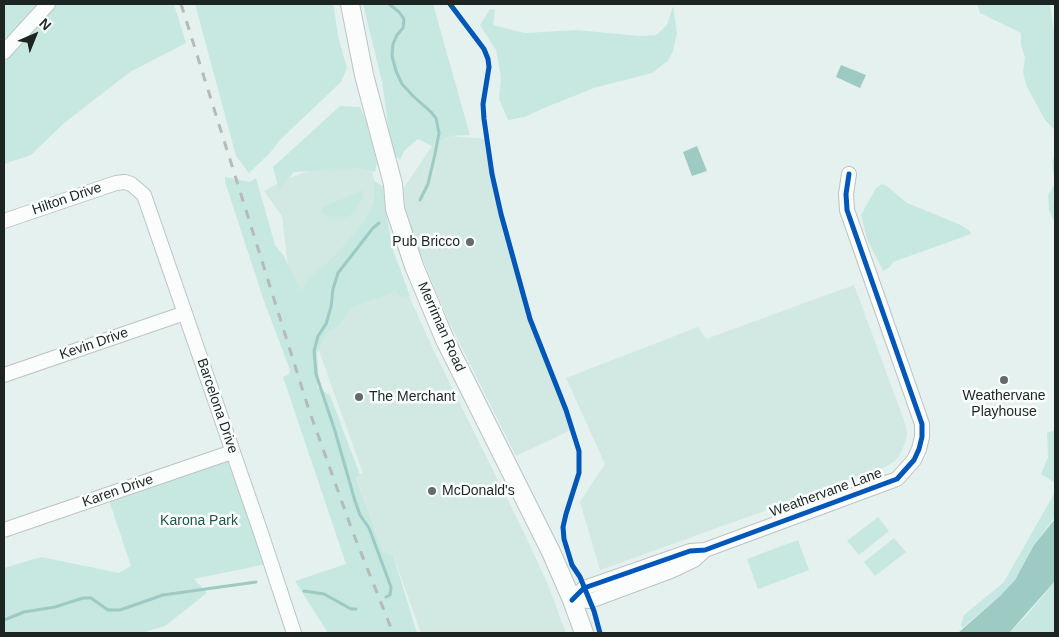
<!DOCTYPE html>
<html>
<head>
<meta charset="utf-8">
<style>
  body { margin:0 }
  #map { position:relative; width:1059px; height:637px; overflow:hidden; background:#e5f1ee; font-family:Arial,sans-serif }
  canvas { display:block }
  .frame { position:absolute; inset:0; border:5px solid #1d2523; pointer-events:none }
  .north { position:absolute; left:10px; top:10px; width:50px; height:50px; -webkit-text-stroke:4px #fbfffe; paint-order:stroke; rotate:44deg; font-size:14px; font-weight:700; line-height:20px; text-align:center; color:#1d2523 }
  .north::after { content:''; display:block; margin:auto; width:18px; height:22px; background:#1d2523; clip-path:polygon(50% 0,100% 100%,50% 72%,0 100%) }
</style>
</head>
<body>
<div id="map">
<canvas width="1059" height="637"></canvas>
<div class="frame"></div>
<div class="north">N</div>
</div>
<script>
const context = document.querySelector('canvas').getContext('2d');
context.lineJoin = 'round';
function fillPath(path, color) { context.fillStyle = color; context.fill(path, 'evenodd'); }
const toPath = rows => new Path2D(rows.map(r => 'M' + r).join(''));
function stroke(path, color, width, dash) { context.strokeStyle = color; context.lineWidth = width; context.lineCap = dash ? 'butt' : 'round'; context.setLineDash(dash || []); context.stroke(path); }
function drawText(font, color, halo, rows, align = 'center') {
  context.font = font + ' Arial,sans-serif'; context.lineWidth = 5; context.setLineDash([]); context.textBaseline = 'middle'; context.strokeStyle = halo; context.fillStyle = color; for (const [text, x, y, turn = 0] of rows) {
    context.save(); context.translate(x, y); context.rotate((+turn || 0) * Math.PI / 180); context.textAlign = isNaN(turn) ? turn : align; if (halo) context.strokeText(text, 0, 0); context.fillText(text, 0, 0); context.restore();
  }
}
fillPath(toPath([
  [450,136,487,139,492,174,530,319,573,429,516,456,449,322,415,241,401,192,432,146],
  [367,149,388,242,406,290,434,351,525,535,548,585,566,633,421,633,393,555,383,552,356,476,363,473,288,265,282,216,264,191,282,181],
  [854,285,905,423,907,434,905,443,899,456,894,462,881,469,600,570,580,502,605,464,566,378,698,327,706,339]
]), '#d1e8e3');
fillPath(toPath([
  [4,4,174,4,186,43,130,72,63,124,31,155,4,164],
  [195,4,332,4,334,8,338,36,347,68,341,82,280,140,270,153,249,173,236,156],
  [363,4,433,4,470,135,450,136,432,146,418,139,404,151,400,160,392,152,382,82],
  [977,4,1050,4,1055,39,1055,130,1045,120,1026,85,1023,72,1025,58,1021,45,1021,33,980,13],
  [673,6,677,33,673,51,668,61,652,73,594,88,544,108,525,117,508,120,499,99,501,77,496,50,480,25,490,9,495,10,493,25,525,33,576,30,640,36,656,35,667,25],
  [340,106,360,107,366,120,377,163,375,172,361,168,294,172,279,189,273,167],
  [1055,154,1055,223,1049,210,1048,195,1055,184,1052,162],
  [225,177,250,182,256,178,275,245,284,256,301,291,307,280,334,257,365,221,374,201,374,181,383,186,385,207,393,250,410,296,402,297,395,291,350,308,338,326,327,332,317,353,319,379,317,387,330,395,360,475,356,477,383,552,393,555,417,633,328,633,295,581,346,564,283,377,289,374,290,370,264,301,225,182],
  [882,184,888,187,907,203,961,225,970,231,971,234,893,262,890,267,883,271,867,239,861,215,876,188],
  [363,190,363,197,359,205,354,213,347,217,331,218,321,212,323,207],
  [1055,430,1055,483,1041,474,1048,457,1047,433],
  [232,452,271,563,194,579,207,593,165,626,141,633,4,633,4,568,41,557,119,573,131,566,107,494],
  [1055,492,1055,517,1034,545,1015,580,1000,596,962,628,961,625,964,615,1004,582],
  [878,517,889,531,859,555,847,541],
  [894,538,906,552,875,576,864,562],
  [798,540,809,570,758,589,747,559],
  [1055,581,1055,633,1009,633,1027,615]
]), '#c7e8e1');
fillPath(toPath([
  [841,65,866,75,860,88,836,77],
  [697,146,707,171,692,176,683,152],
  [1055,519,1055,581,1009,633,958,633,1000,596,1015,580,1034,545]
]), '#9dcac2');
stroke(toPath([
  [389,4,399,12,404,19,403,28,397,35,393,44,392,56,396,71,402,84,413,96,431,112,436,118,439,133,435,154,428,184,420,200],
  [379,223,373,228,338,273,333,289,331,307,326,324,318,336,314,351,316,374,335,431,355,501,360,515,369,528,391,587,390,595,386,597],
  [304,591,324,594,351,609,356,609],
  [4,620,24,612,55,607,83,598,91,598,108,610,120,610,163,595,256,582]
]), '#9dcac2', 3);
const minor = toPath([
  [4,52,48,4],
  [4,221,116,183,125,182,131,184,144,195,261,533,294,633],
  [4,375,185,313],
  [4,530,232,452],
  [572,600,584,588,690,551,705,550,897,479,914,460,919,449,922,437,922,424,847,210,846,194,849,174],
  [572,600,590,601,671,571,694,560,705,550]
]);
const major = toPath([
  [350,4,364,75,393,184,395,209,414,266,445,340,551,552,572,600,584,633]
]);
stroke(minor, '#bcc4c3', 16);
stroke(major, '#bcc4c3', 20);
stroke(minor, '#fbfdfc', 14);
stroke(major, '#fbfdfc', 18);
stroke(toPath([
  [181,4,308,407,352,530,393,633]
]), '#b6bab8', 3, [9, 9]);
stroke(toPath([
  [450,4,484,49,488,59,489,67,483,104,484,119,492,174,501,214,530,319,566,410,579,451,579,473,566,514,563,527,564,539,572,565,580,577,594,611,600,633],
  [572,600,584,588,690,551,705,550,897,479,914,460,919,449,922,437,922,424,847,210,846,194,849,174]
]), '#0057b8', 5);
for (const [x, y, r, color] of [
  [470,242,5,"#636c6a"],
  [1004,380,5,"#636c6a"],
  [359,397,5,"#636c6a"],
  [432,491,5,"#636c6a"]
]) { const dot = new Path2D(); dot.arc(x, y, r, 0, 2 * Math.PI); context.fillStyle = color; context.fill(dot); stroke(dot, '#fbfffe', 2); }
drawText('14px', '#1d2523', '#fbfffe', [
  ["Hilton Drive",67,199,-19],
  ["Merriman Road",441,327,66],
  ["Kevin Drive",94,344,-19],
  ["Barcelona Drive",217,406,71],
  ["Karen Drive",118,491,-19],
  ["Weathervane Lane",826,493,-20]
]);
drawText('14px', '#1d2523', '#fbfffe', [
  ["Pub Bricco",460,242,"right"],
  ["Weathervane",1004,396,"center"],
  ["Playhouse",1004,412,"center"],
  ["The Merchant",369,397],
  ["McDonald's",442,491]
], 'left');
drawText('14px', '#21544c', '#fbfffe', [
  ["Karona Park",199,521]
]);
</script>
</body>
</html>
